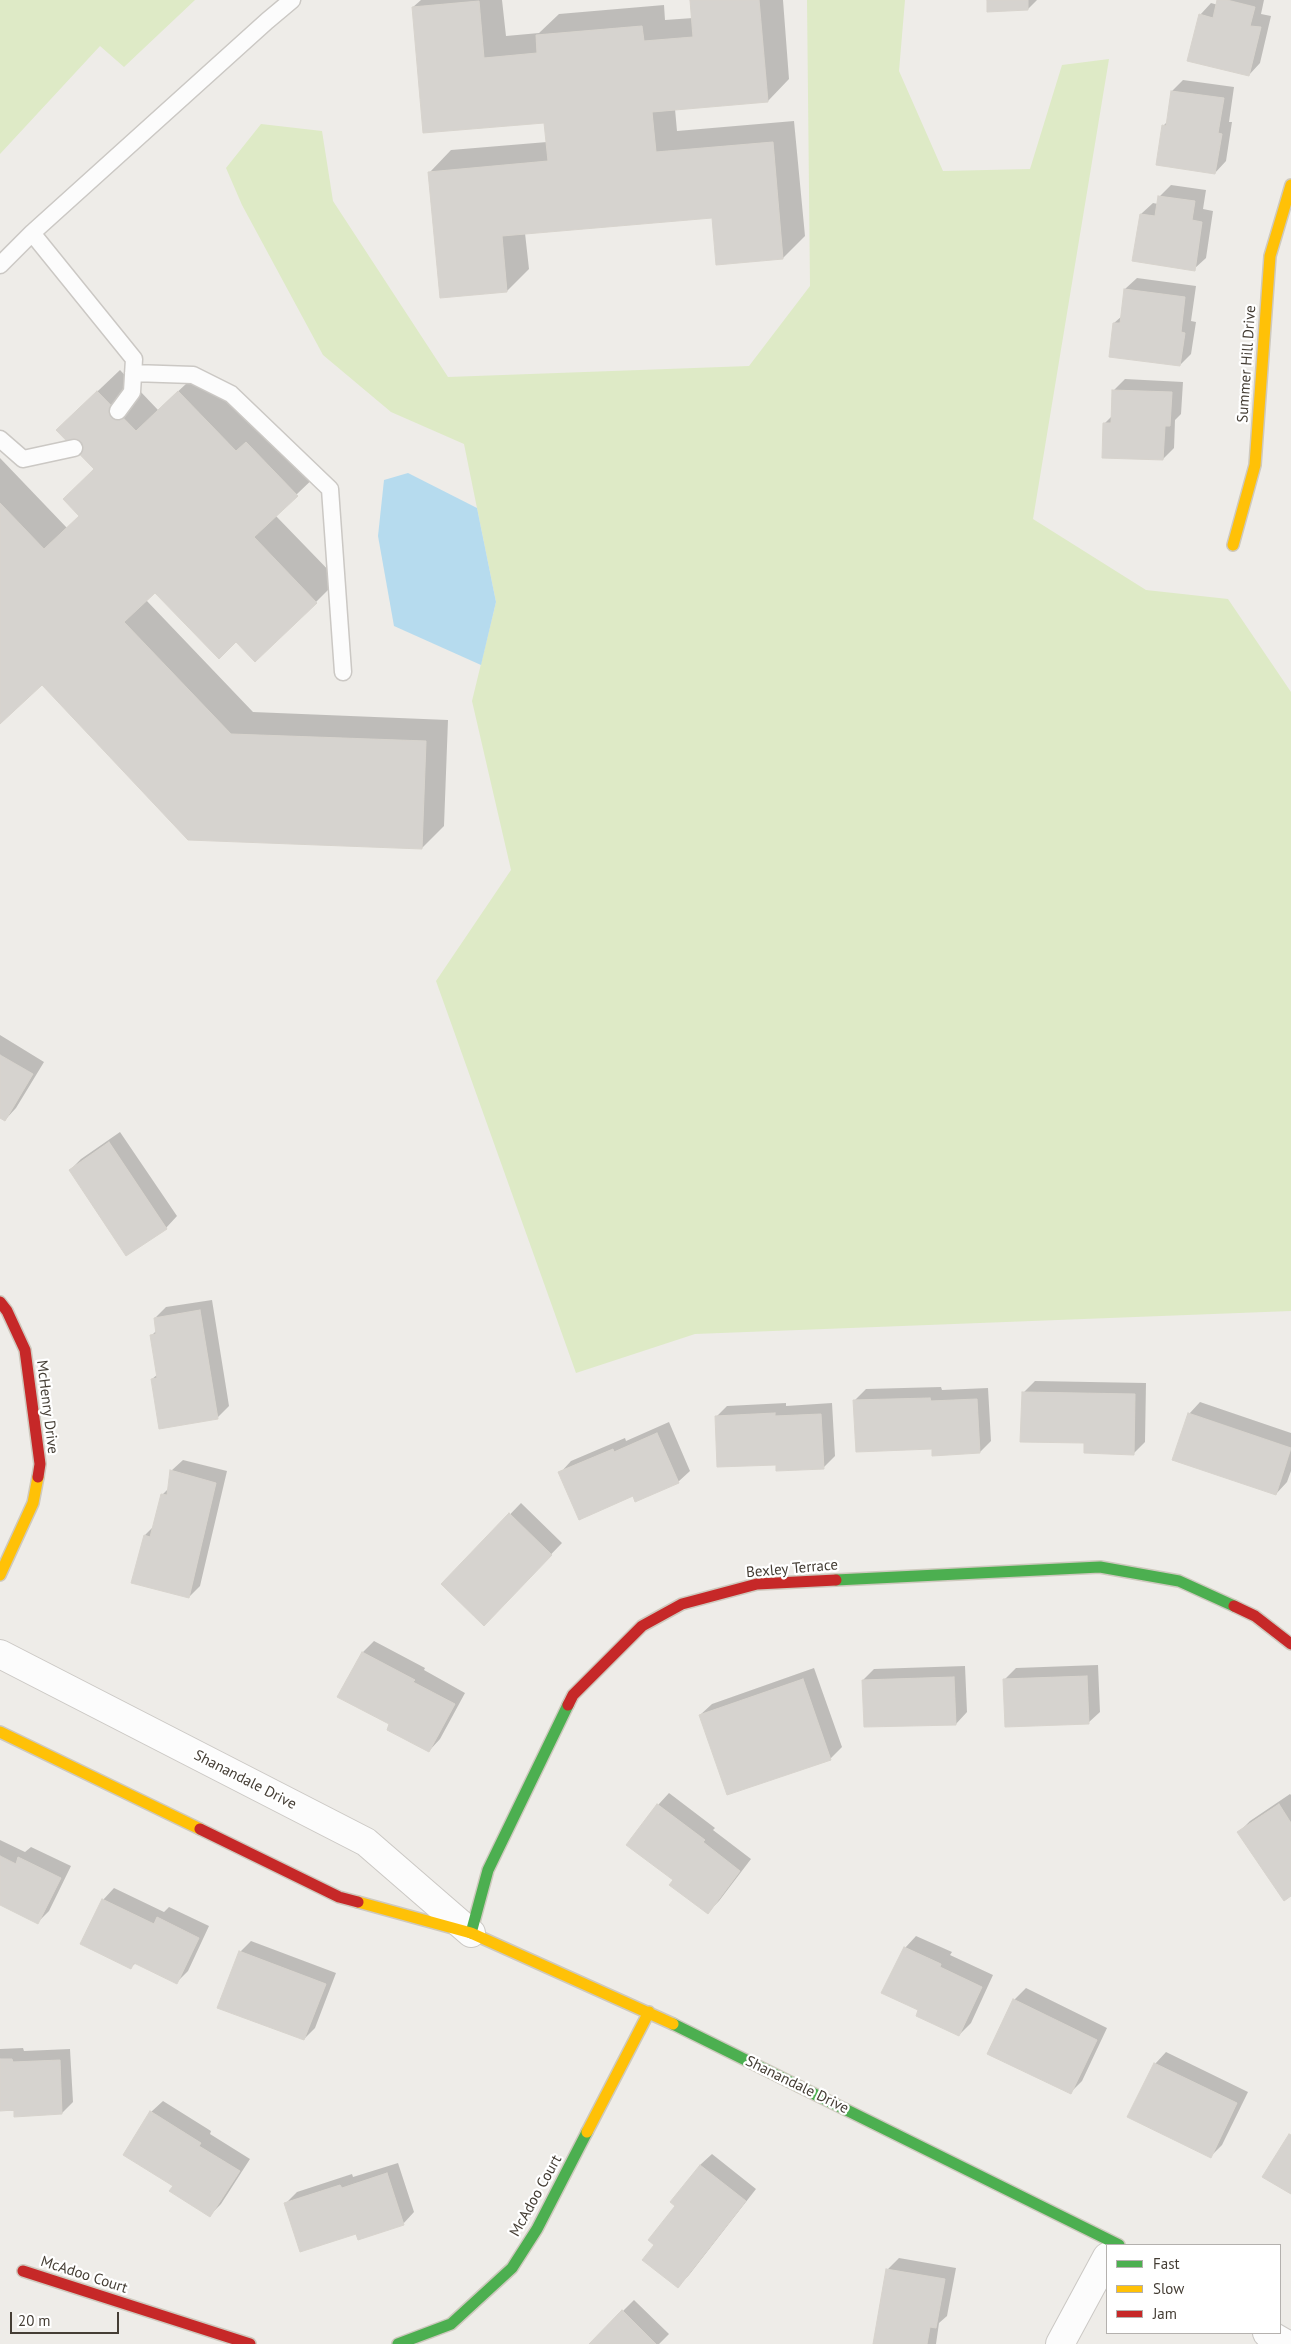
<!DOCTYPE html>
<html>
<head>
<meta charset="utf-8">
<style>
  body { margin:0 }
  #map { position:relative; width:1291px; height:2344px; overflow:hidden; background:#eeece8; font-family:"PT Sans",sans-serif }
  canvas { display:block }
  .legend { position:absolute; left:1106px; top:2244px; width:175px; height:90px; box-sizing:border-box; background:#fff; border:1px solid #b4b1ae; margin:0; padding:6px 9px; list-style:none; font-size:15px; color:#443d34 }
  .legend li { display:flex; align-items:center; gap:10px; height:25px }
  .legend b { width:25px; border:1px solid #b4b1ae }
  .scale { position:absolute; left:10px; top:2312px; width:109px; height:22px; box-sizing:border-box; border:2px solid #443d34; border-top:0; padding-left:6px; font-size:15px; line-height:18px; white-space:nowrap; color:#443d34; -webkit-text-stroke:4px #fff; paint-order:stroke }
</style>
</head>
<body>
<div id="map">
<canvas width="1291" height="2344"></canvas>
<ul class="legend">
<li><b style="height:6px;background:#4caf50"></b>Fast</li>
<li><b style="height:6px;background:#ffc107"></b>Slow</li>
<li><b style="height:6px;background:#c62828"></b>Jam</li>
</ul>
<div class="scale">20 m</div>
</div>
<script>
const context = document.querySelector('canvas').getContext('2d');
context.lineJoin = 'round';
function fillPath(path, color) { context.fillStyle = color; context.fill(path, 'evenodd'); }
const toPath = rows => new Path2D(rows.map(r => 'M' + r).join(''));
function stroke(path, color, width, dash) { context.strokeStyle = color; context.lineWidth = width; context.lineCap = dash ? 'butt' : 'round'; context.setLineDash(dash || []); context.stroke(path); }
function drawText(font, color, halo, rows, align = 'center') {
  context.font = font + ' "PT Sans",sans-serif'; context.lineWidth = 4.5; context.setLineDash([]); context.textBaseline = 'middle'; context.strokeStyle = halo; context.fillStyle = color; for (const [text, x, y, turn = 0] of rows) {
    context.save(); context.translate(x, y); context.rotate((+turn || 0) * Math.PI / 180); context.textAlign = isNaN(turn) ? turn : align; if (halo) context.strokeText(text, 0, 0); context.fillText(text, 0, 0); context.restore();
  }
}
fillPath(toPath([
  [0,0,195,0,124,67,100,46,0,154],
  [807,0,905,0,899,71,943,171,1030,169,1062,65,1109,59,1033,519,1146,590,1228,599,1291,692,1291,1311,695,1334,576,1373,436,981,511,870,472,701,496,602,464,444,391,412,323,355,242,205,226,168,261,124,322,131,333,201,448,377,749,366,810,286]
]), '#deeac6');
fillPath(toPath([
  [408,473,477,508,496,602,481,665,394,626,378,536,384,480]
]), '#b6dbee');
fillPath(toPath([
  [421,0,502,0,506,36,539,33,559,14,664,5,665,20,693,18,691,0,783,0,789,79,768,101,675,109,677,131,794,121,805,236,783,258,713,216,525,233,529,269,507,291,430,172,451,150,547,142,546,121,413,7],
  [988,0,1037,0,1028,9],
  [1219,0,1264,0,1261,14,1271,16,1260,63,1249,75,1200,15,1211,3,1218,5],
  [1183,80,1234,87,1229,122,1232,122,1226,161,1215,173,1163,126,1168,121,1172,91],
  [1171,185,1206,190,1203,209,1213,211,1206,258,1194,269,1141,214,1153,203,1158,204,1159,197],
  [1137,278,1196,286,1191,321,1196,322,1191,354,1180,365,1114,323,1122,316,1125,289],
  [120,370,158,410,201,370,258,430,319,473,275,515,338,580,316,602,236,640,155,591,146,600,253,712,448,720,444,826,422,848,42,684,0,722,0,458,67,528,80,516,95,469,80,408],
  [1125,379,1183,382,1181,414,1175,420,1174,448,1163,459,1104,424,1112,416,1113,391],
  [0,1035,44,1062,16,1108,5,1120,0,1117],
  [120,1132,177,1216,166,1228,127,1254,70,1170,81,1159],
  [212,1300,229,1406,217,1418,152,1379,158,1374,152,1335,157,1330,155,1318,166,1307],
  [1035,1381,1146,1383,1145,1442,1134,1453,1085,1442,1023,1393],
  [941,1387,942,1390,988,1388,991,1441,980,1452,933,1448,854,1401,866,1389],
  [1200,1402,1291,1433,1291,1471,1287,1482,1276,1494,1189,1414],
  [786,1403,786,1406,832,1403,835,1456,824,1467,777,1464,716,1417,727,1406],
  [669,1422,690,1471,678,1482,634,1494,560,1473,571,1461,625,1438,626,1441],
  [183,1460,227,1471,200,1586,189,1597,145,1535,154,1526,162,1495,169,1488,171,1471],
  [521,1503,562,1543,484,1624,443,1584],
  [374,1641,425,1668,424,1670,465,1693,440,1739,429,1751,391,1724,363,1652],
  [1098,1665,1100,1712,1088,1723,1004,1680,1016,1668],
  [965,1666,967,1712,956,1724,863,1680,874,1669],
  [814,1668,842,1747,830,1759,700,1715,712,1704],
  [669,1793,715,1828,713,1830,751,1859,719,1901,707,1913,675,1880,658,1805],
  [1290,1794,1291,1795,1291,1894,1239,1832,1250,1821],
  [0,1840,25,1852,31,1847,71,1866,49,1911,38,1922,0,1904],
  [114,1888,164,1912,169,1907,209,1926,188,1971,177,1982,136,1963,131,1967,103,1900],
  [916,1936,952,1952,950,1955,993,1975,971,2023,959,2035,920,2009,905,1948],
  [251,1941,336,1973,315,2028,304,2039,240,1952],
  [1026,1988,1107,2028,1082,2081,1070,2093,1014,2000],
  [23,2048,24,2051,70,2049,73,2102,62,2113,0,2110,0,2049],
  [1166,2052,1248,2092,1222,2145,1211,2156,1155,2064],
  [163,2101,211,2131,210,2134,250,2159,221,2204,210,2215,175,2185,151,2112],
  [712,2154,756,2189,689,2275,678,2286,655,2244,700,2165],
  [398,2163,414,2212,403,2224,357,2232,285,2204,297,2192,352,2174,353,2177],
  [899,2258,956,2268,947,2316,939,2323,936,2344,874,2344,887,2270],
  [634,2300,669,2334,659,2344,590,2344]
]), '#0003');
const building = toPath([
  [690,0,759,0,768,102,652,112,656,152,773,142,783,259,716,265,712,218,502,236,507,292,440,298,428,172,548,161,544,123,423,133,412,7,479,1,484,58,537,53,536,35,642,26,644,41,693,37,690,0],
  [987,0,1028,0,1028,10,987,12,987,0],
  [1217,0,1227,0,1255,7,1250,26,1261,27,1249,76,1187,61,1199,14,1213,18,1217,0],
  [1171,91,1224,98,1218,133,1222,134,1215,174,1156,165,1162,125,1166,126,1171,91],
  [1158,196,1195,201,1192,220,1202,222,1195,271,1132,261,1140,214,1155,216,1158,196],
  [1124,289,1185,297,1181,332,1185,333,1180,366,1109,357,1113,323,1120,323,1124,289],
  [1112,390,1172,392,1170,426,1165,426,1163,460,1102,458,1103,423,1111,423,1112,390],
  [97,391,136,431,178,391,236,451,246,442,298,496,254,537,317,603,255,662,236,642,219,659,155,593,124,622,231,734,426,741,422,849,188,840,42,685,0,724,0,503,44,549,79,516,63,499,94,469,56,430,97,391],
  [0,1055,33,1074,5,1121,0,1118,0,1055],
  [109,1142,167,1229,126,1256,69,1170,109,1142],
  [200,1310,218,1419,159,1429,151,1379,157,1378,150,1335,156,1334,154,1318,200,1310],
  [1022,1392,1135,1394,1134,1455,1084,1453,1084,1443,1020,1442,1022,1392],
  [930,1398,931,1401,977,1399,980,1453,932,1456,932,1449,856,1452,853,1400,930,1398],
  [775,1413,775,1416,821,1414,824,1469,776,1471,776,1465,717,1467,715,1416,775,1413],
  [1188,1413,1291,1448,1276,1495,1172,1460,1188,1413],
  [657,1433,679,1483,635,1502,633,1496,579,1520,558,1472,613,1449,614,1452,657,1433],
  [170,1470,216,1483,189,1598,131,1583,144,1535,150,1537,161,1494,167,1495,170,1470],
  [509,1513,552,1555,484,1626,441,1584,509,1513],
  [362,1652,415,1680,413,1682,455,1704,429,1752,387,1730,389,1724,337,1697,362,1652],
  [1087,1676,1089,1724,1005,1727,1003,1679,1087,1676],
  [954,1677,956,1725,864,1727,862,1680,954,1677],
  [803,1679,831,1760,727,1795,699,1715,803,1679],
  [657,1804,705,1840,703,1842,740,1871,708,1914,669,1885,673,1880,626,1845,657,1804],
  [1279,1804,1291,1823,1291,1896,1284,1901,1237,1832,1279,1804],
  [0,1856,16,1864,18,1857,61,1878,38,1924,0,1905,0,1856],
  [102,1899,154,1924,157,1917,199,1938,177,1984,134,1963,131,1969,80,1944,102,1899],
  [904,1947,941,1964,940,1967,982,1987,959,2036,916,2016,918,2010,881,1993,904,1947],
  [239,1951,326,1984,304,2040,217,2008,239,1951],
  [1013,1999,1097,2040,1071,2094,987,2054,1013,1999],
  [0,2059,12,2059,13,2062,60,2060,62,2114,14,2117,14,2110,0,2111,0,2059],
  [1154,2063,1237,2103,1211,2158,1127,2117,1154,2063],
  [150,2111,201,2143,199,2146,240,2171,210,2217,169,2191,173,2186,123,2155,150,2111],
  [1289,2134,1291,2135,1291,2194,1262,2177,1289,2134],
  [700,2165,746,2201,678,2288,642,2260,654,2245,648,2240,675,2206,670,2202,700,2165],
  [387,2173,404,2225,358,2240,356,2234,300,2252,284,2203,340,2185,342,2188,387,2173],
  [886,2269,945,2279,936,2328,930,2327,927,2344,873,2344,886,2269],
  [622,2310,656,2344,589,2344,622,2310]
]);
fillPath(building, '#d6d3cf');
stroke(building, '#d7d3cd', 1);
const lane = toPath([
  [32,233,134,359,132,392,118,411],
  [0,265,32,233,267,21,292,0],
  [133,373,193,375,231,394,330,489,343,672],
  [0,439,23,459,74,448]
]);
const street = toPath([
  [0,1654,366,1842,471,1933],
  [1267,2333,1286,2344],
  [1060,2344,1107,2257]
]);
const fast = toPath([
  [836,1580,1100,1567,1179,1581,1234,1606],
  [471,1933,488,1870,568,1705],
  [673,2024,1119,2245],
  [398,2344,451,2324,512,2268,537,2229,587,2132]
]);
const slow = toPath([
  [1233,545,1255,465,1270,256,1291,185],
  [0,1575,33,1503,38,1477],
  [0,1732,200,1829],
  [358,1902,471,1933,673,2024],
  [587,2132,649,2012]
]);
const jam = toPath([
  [0,1302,7,1311,25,1350,40,1464,38,1477],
  [1234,1606,1255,1616,1291,1644],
  [568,1705,573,1695,642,1626,682,1604,757,1584,836,1580],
  [200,1829,339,1897,358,1902],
  [23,2271,250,2344]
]);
stroke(lane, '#cbc8c4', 19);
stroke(street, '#cbc8c4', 30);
stroke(fast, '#cec9be', 14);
stroke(slow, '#cec9be', 14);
stroke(jam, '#cec9be', 14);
stroke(lane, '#fcfcfc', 16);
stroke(street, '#fcfcfc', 28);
stroke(fast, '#4caf50', 11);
stroke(slow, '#ffc107', 11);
stroke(jam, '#c62828', 11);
drawText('15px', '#443d34', '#fff', [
  ["Summer Hill Drive",1247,364,-86],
  ["McHenry Drive",47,1407,83],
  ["Bexley Terrace",792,1569,-5],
  ["Shanandale Drive",245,1780,27],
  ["Shanandale Drive",797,2085,26],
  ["McAdoo Court",536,2196,-61],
  ["McAdoo Court",84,2275,18]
]);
</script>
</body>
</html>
